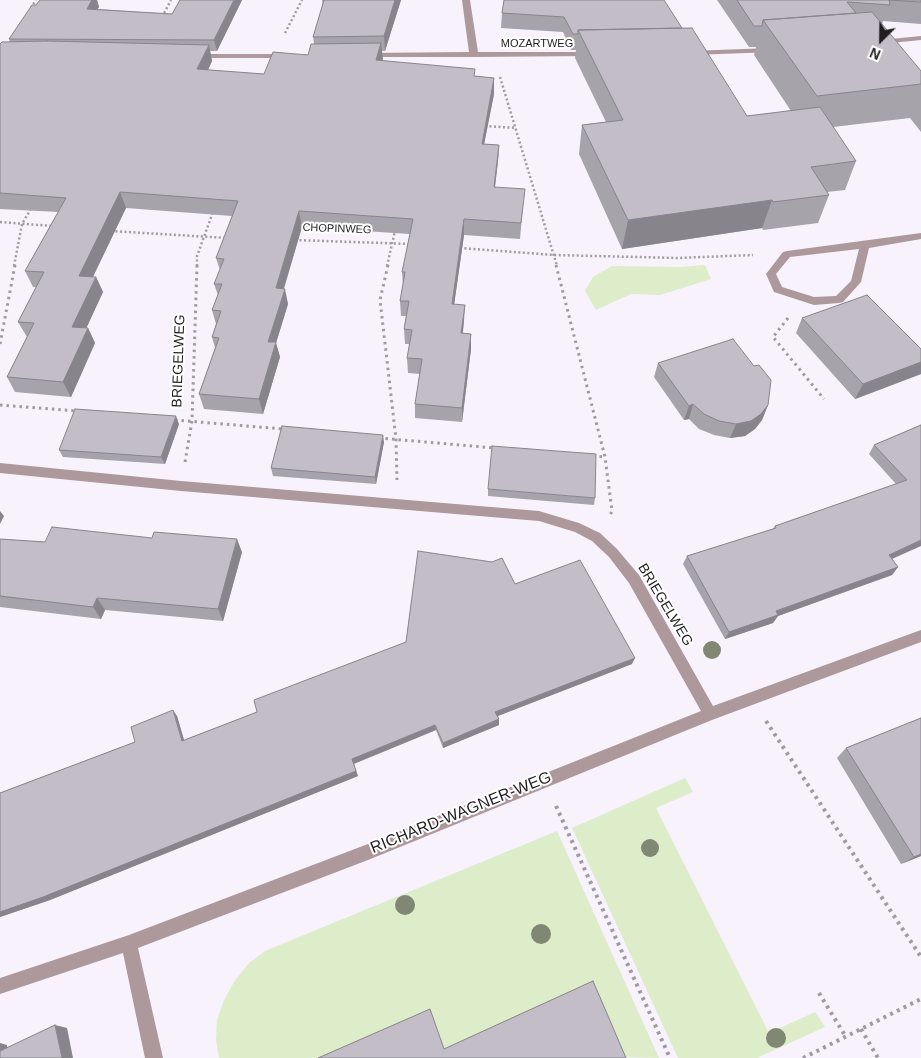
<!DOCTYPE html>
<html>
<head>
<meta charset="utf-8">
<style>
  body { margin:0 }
  #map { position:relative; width:921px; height:1058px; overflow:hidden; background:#f7f2fc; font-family:Helvetica,sans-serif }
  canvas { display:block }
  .north { position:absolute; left:856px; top:15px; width:50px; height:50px; -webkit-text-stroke:4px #fff; paint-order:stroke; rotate:203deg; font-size:14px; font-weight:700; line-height:20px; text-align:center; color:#201e21 }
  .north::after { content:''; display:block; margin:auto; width:18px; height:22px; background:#201e21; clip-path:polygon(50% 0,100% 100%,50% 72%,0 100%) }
</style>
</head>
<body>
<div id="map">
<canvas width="921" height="1058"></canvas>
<div class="north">N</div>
</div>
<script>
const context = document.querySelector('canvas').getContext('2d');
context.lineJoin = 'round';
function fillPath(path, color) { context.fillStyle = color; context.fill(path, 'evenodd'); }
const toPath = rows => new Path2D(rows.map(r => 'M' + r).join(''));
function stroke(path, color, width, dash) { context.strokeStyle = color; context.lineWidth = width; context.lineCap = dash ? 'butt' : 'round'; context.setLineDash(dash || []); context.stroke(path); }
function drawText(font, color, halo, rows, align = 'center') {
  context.font = font + ' Helvetica,sans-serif'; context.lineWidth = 4; context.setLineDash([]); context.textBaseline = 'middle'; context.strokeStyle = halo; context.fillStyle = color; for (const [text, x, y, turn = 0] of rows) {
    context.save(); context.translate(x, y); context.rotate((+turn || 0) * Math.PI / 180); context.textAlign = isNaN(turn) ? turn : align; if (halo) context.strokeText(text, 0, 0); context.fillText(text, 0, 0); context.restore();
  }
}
fillPath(toPath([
  [705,265,711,279,660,295,631,294,596,310,585,291,593,277,612,266,680,267],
  [685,778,693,792,656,808,769,1033,815,1012,825,1027,757,1058,678,1058,572,828],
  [557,831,659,1058,444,1053,334,1058,219,1058,216,1040,217,1020,224,1000,234,982,248,964,265,951]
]), '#ddedca');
stroke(toPath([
  [31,8,36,0],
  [162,17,171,0],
  [285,33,302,0],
  [500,77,557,266],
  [485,126,516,128],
  [0,222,52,226],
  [111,231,227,238],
  [295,240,411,244],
  [460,248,554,255,678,258,753,255],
  [14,266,22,224,32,207],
  [197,266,197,256,213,212],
  [387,266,395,231]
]), '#9f9ba3', 2.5, [2, 2.5]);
stroke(toPath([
  [388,265,380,300,396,439,397,480],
  [556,265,605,457,612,511,610,515],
  [788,318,773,337,824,399],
  [0,344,15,265],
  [0,405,77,411],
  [175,420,283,429],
  [379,438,495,448],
  [593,456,605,457],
  [185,462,192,421,197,265]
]), '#9f9ba3', 3, [2.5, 4]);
stroke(toPath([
  [766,721,921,957],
  [556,806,670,1058],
  [819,993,846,1037],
  [861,1029,878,1058],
  [803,1058,921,999]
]), '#9f9ba3', 4, [3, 4.5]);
fillPath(toPath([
  [462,0,470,0,478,52,592,52,596,54,592,56,474,57,365,57,361,55,365,53,469,52,462,0],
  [921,36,921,40,880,44,876,42,880,40,921,36],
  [772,48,775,48,775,52,690,55,686,53,690,51,772,48],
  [192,54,287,54,291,56,287,58,195,58,191,56,192,54],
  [921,233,921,239,869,248,861,282,843,302,839,303,814,305,774,292,766,274,783,252,787,251,921,233],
  [859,249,851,281,836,296,814,297,782,287,776,274,790,257,859,249],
  [0,463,181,481,539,511,579,523,600,533,617,549,639,575,713,706,921,630,921,642,712,720,368,860,138,948,163,1058,145,1058,123,953,0,994,0,978,129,935,368,844,701,711,629,583,609,557,592,541,575,532,539,521,181,491,0,473,0,463]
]), '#ad989c');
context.fillStyle = '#808773';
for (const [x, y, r] of [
  [712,650,9],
  [650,848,9],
  [405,905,10],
  [541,934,10],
  [776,1038,10]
]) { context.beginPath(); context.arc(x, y, r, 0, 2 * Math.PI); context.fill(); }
fillPath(toPath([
  [40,0,97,0,99,7,97,9,172,14,180,0,242,0,217,51,210,51,212,61,208,70,264,74,308,55,314,43,313,37,323,5,322,0,401,0,385,51,382,51,382,61,475,76,494,78,494,94,484,144,499,145,498,161,495,187,523,205,520,239,464,235,454,304,464,320,463,333,471,334,471,349,462,422,415,418,415,404,420,374,408,373,407,358,410,344,405,344,404,329,406,316,401,316,400,301,403,285,402,272,410,234,302,227,284,289,288,304,276,343,280,357,263,414,204,409,199,394,215,348,212,337,216,324,212,310,218,295,214,284,220,270,216,258,232,216,126,208,93,277,96,277,103,292,86,328,88,328,95,343,71,397,15,392,7,377,27,337,18,322,36,287,33,287,25,271,58,212,0,209,0,44,10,42,9,39],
  [504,0,682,28,747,116,791,111,754,55,756,47,749,47,717,0,921,0,921,24,883,21,882,25,921,71,921,132,910,118,833,127,856,161,845,190,827,192,829,195,818,223,763,230,762,228,622,249,579,154,582,125,606,122,575,58,576,50,571,50,563,32,501,28,502,13],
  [802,318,921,349,921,374,855,399,796,333],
  [658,363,768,405,762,420,755,429,745,436,730,438,714,435,699,429,689,419,684,420,654,377],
  [179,424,165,464,63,457,59,450],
  [921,425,892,559,898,567,892,575,778,616,773,623,725,639,683,564,687,556,773,529,775,526,896,484,869,454,874,445],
  [384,442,376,484,273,476,271,468],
  [488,489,595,498,594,505,488,496],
  [0,539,45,542,242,552,223,621,105,610,101,619,0,607],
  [515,584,632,664,498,716,499,719,499,725,443,748,436,730,354,764,358,776,50,900,0,917,0,793,135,742,177,716,184,740,257,712,406,642],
  [921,718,921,856,901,864,837,758,846,748]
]), '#a7a3aa');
fillPath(toPath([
  [91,0,97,0,99,7,91,20,87,9],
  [234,0,242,0,217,51,214,40],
  [395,0,401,0,385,51,384,36],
  [381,43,383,59,377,76,376,60],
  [209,45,212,61,201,85,197,69],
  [494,78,494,94,481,160,482,144],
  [499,145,498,161,493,203,494,187],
  [120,192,126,208,86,291,79,276],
  [772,200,762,228,622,249,628,220],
  [299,211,302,227,279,304,276,288],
  [464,219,464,235,452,320,452,304],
  [96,277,103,292,80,342,72,327],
  [285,289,288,304,276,343,280,357,263,414,259,399,268,342],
  [465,305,464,320,461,348,461,333],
  [88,328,95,343,71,397,63,382],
  [471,334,471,349,462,422,462,408],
  [921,362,921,374,855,399,863,384],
  [693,404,689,419,684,420,689,406],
  [768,405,762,420,755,429,745,436,730,438,736,424],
  [176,416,179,424,165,464,161,457],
  [383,435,384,442,376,484,375,477],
  [0,511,4,516,0,524],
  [237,539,242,552,223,621,218,609],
  [921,540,921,546,883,563,889,555],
  [898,567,892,575,778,616,773,623,725,639,729,632,776,611],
  [97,598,105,610,101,619,93,607],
  [635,658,632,664,495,717,495,712],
  [173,710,177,716,186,747,182,741],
  [499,719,499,725,443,748,443,743],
  [435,725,436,730,353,764,352,759],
  [356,771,358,776,50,900,0,917,0,912],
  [921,854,921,856,901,864,914,857],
  [55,1025,67,1028,73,1058,62,1058],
  [0,1043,7,1045,8,1056,0,1054]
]), '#88848b');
const building = toPath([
  [40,0,92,0,87,9,172,14,180,0,234,0,214,40,9,39,32,5,36,5,40,0],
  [324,0,395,0,384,36,313,37,324,0],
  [504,0,664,0,682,28,578,30,578,34,573,34,564,17,502,13,504,0],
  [737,0,921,0,921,2,889,0,890,5,847,2,856,13,763,20,762,26,754,26,737,0],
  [872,12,921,71,921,84,817,96,763,20,872,12],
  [692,28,747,116,820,107,856,161,811,167,829,195,773,202,772,200,628,220,582,125,623,120,578,30,692,28],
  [47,41,209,45,197,69,264,74,273,52,308,55,311,44,381,43,376,60,475,69,474,76,494,78,482,144,499,145,494,187,525,189,521,223,464,219,452,304,465,305,461,333,471,334,462,408,415,404,422,359,407,358,412,330,404,329,409,301,400,301,405,272,402,272,413,219,299,211,276,288,285,289,268,342,276,342,259,399,199,394,219,338,212,337,221,311,212,310,222,284,214,284,224,259,216,258,238,201,120,192,79,276,96,277,72,327,88,328,63,382,7,377,34,323,18,322,44,272,25,271,66,198,0,193,0,44,2,42,47,41],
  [867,295,921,349,921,362,863,384,802,318,867,295],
  [733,339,754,366,759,365,771,380,768,405,761,414,751,421,736,424,719,421,704,414,693,404,689,406,658,363,733,339],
  [75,409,176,416,161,457,59,450,75,409],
  [921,425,921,540,889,555,898,567,776,611,778,615,729,632,687,556,776,528,775,526,907,480,874,445,921,425],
  [282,426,383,435,375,477,271,468,282,426],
  [492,446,596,454,595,498,488,489,492,446],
  [52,527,152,538,154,532,237,539,218,609,97,598,93,607,0,596,0,539,45,542,52,527],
  [418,551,492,562,502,558,515,584,580,560,635,658,495,712,499,719,443,743,435,725,352,759,356,771,43,897,0,912,0,793,135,742,131,727,173,710,182,741,257,712,254,700,406,642,418,551],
  [921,718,921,854,914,857,846,748,921,718],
  [593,981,626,1058,318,1058,430,1009,444,1049,593,981],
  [55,1025,62,1058,0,1058,0,1051,55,1025]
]);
fillPath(building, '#c2bdc6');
stroke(building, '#88848b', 1);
drawText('11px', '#201e21', '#fff', [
  ["MOZARTWEG",537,44],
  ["CHOPINWEG",337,229,2]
]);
drawText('14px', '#201e21', '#fff', [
  ["BRIEGELWEG",179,361,-88],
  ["BRIEGELWEG",665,605,59]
]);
drawText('16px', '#201e21', '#fff', [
  ["RICHARD-WAGNER-WEG",461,813,-22]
]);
</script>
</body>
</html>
